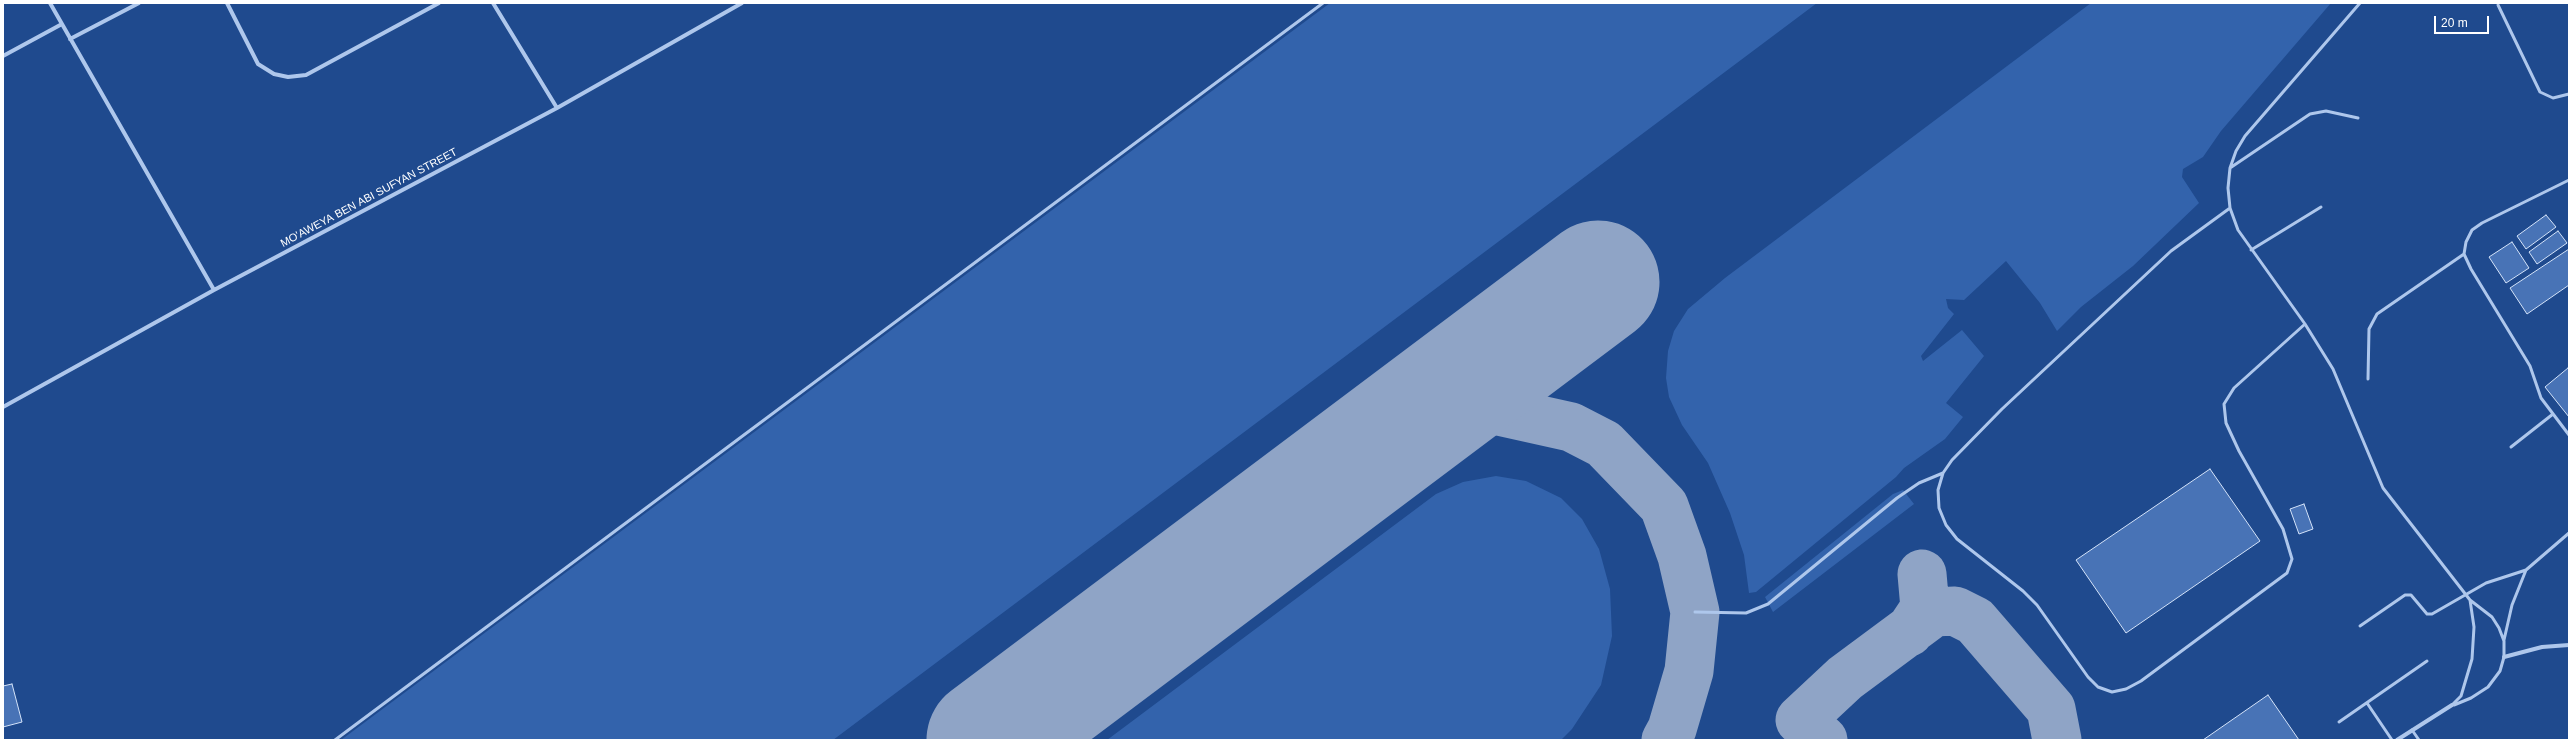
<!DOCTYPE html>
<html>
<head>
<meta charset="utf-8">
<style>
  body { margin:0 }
  #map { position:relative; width:2572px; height:743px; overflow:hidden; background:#1f4a8e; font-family:Arial,sans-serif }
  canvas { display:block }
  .frame { position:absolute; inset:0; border:4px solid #fff; pointer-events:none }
  .scale { position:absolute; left:2434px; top:16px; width:55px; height:18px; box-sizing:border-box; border:2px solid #fff; border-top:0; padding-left:5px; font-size:12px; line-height:14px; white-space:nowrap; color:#fff; -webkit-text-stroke:3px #1f4a8e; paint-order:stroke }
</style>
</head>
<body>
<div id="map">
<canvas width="2572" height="743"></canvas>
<div class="frame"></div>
<div class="scale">20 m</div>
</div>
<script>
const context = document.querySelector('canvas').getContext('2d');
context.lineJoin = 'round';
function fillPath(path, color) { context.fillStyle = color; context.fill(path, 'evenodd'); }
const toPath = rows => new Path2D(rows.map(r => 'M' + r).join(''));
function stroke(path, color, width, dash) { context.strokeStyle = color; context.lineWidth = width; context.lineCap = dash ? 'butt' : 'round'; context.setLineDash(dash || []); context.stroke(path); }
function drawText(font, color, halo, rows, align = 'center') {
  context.font = font + ' Arial,sans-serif'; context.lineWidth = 3; context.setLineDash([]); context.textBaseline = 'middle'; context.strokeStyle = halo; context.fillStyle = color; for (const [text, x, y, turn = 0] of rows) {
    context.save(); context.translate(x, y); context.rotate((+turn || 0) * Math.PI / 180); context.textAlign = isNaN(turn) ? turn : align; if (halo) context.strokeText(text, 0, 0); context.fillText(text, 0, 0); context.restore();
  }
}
fillPath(toPath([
  [1330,3,1817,3,833,740,341,740],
  [2091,3,2331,3,2221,131,2203,157,2183,169,2182,177,2199,203,2133,266,2081,307,2057,331,2040,303,2006,261,1964,300,1946,299,1948,308,1954,314,1921,356,1923,361,1962,330,1984,356,1946,403,1963,417,1945,439,1904,468,1896,477,1756,592,1749,593,1744,555,1730,513,1708,463,1682,425,1669,397,1666,378,1668,351,1674,331,1688,309,1725,278],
  [1496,476,1526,481,1561,498,1582,519,1599,549,1610,589,1612,636,1601,685,1572,729,1561,740,1107,740,1436,494,1463,482],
  [1903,490,1914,504,1773,612,1765,597,1893,494]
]), '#3363ac');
stroke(toPath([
  [1396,434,1490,409,1571,427,1604,444,1664,506,1682,556,1695,612,1689,671,1672,729,1666,740],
  [1909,632,1925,608,1922,574],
  [1823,740,1800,720,1845,678,1934,612,1955,611,1975,621,2051,709,2057,740]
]), '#8fa4c6', 49);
stroke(toPath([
  [988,740,1598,282]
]), '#8fa4c6', 123);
const building = toPath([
  [2546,215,2556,227,2526,249,2517,236,2546,215],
  [2558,231,2567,243,2537,264,2529,252,2558,231],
  [2512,242,2529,268,2506,283,2489,257,2512,242],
  [2569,249,2569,285,2527,314,2510,288,2569,249],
  [2568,368,2569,369,2569,417,2545,387,2568,368],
  [2210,469,2260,541,2126,633,2076,560,2210,469],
  [2304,504,2313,529,2299,534,2290,509,2304,504],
  [12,684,22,722,3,727,3,686,12,684],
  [2268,695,2299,740,2203,740,2268,695]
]);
fillPath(building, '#4873b6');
stroke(building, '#d4e3f9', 1);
stroke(toPath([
  [2360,3,2245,136,2236,151,2230,168,2228,188,2230,208,2238,230,2305,324,2333,369,2383,488,2470,600,2474,627,2472,659,2461,696,2452,705],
  [2498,5,2540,92,2553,98,2569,94],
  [2230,168,2310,114,2326,111,2358,118],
  [2569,180,2482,223,2472,230,2466,242,2464,254,2471,269,2530,366,2541,398,2569,435],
  [2230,208,2171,251,2002,409,1952,460,1943,473,1938,490,1939,508,1946,525,1957,539,2023,591,2037,605,2088,677,2098,687,2112,692,2126,689,2141,681,2287,573,2292,559,2283,529,2239,451,2226,423,2224,404,2234,388,2305,324],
  [2251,250,2321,207],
  [2368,379,2369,329,2377,314,2464,254],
  [2511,447,2553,414],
  [1695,612,1746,613,1768,604,1897,498,1919,483,1943,473],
  [2360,626,2405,595,2411,595,2427,614,2432,614,2486,583,2526,570],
  [2504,640,2512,605,2526,570,2569,533],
  [2367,703,2392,740],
  [2454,705,2471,698,2488,687,2500,671,2504,657,2504,641,2499,628,2492,617,2470,600],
  [2339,722,2427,661],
  [2412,730,2419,740],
  [335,740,1323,3]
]), '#aec7ec', 3);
stroke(toPath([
  [50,3,214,290],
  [227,3,258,64,274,74,288,77,306,75,439,3],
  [493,3,557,108],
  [70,39,139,3],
  [3,56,62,24],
  [3,407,214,290,557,108,742,3],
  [2504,657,2542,647,2569,645],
  [2397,740,2452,705]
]), '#aec7ec', 4);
drawText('11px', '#fff', '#1f4a8e', [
  ["MO'AWEYA BEN ABI SUFYAN STREET",369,198,-28]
]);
</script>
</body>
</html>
